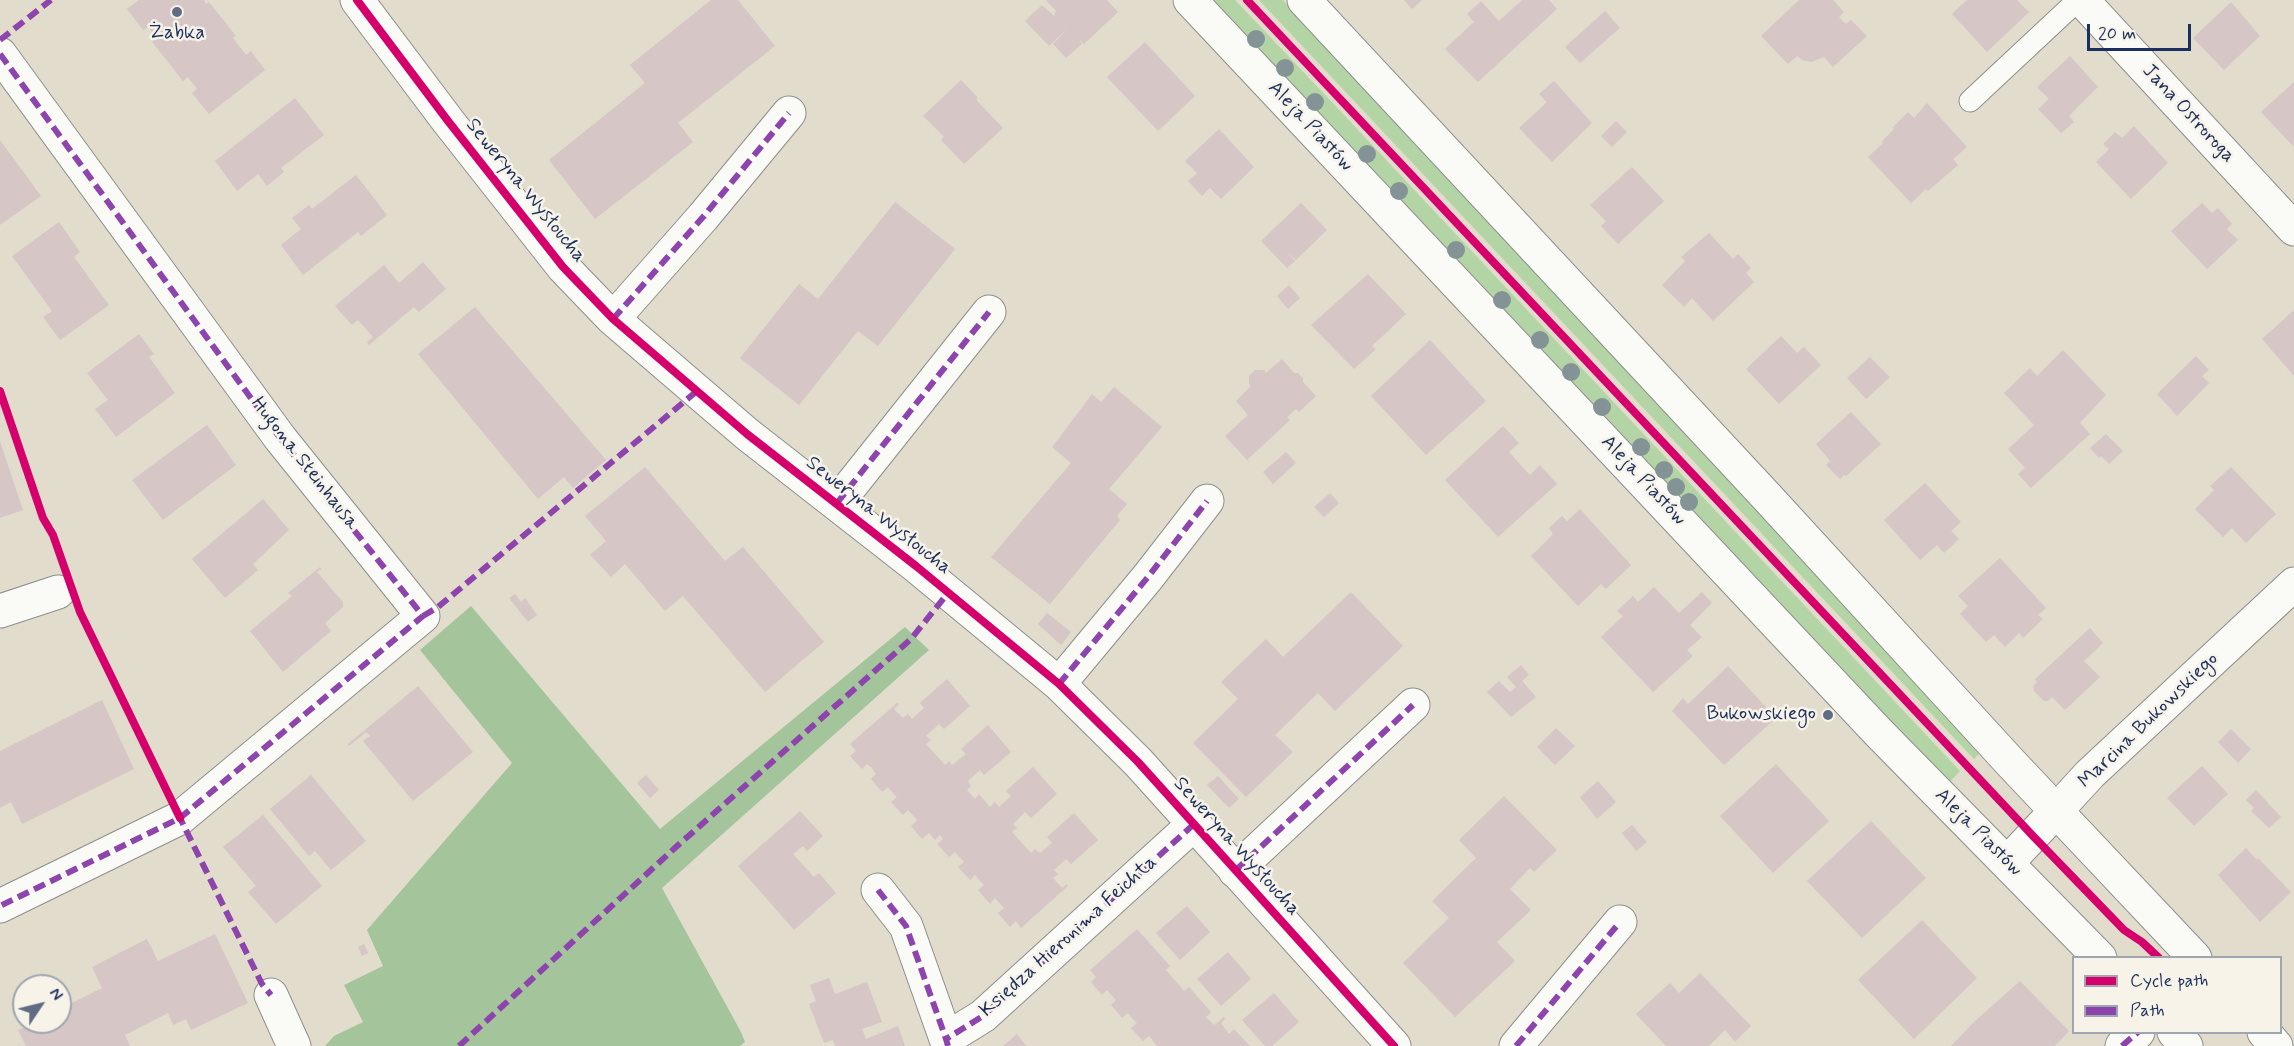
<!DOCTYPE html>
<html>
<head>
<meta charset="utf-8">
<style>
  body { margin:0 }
  #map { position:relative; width:2294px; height:1046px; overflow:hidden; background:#e1dccb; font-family:Mynerve,sans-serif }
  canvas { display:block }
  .legend { position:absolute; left:2072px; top:956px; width:210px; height:78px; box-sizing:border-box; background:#f7f3e8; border:2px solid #9fa5b1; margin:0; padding:8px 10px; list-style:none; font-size:18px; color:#1b2f5e }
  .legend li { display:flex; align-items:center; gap:12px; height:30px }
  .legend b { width:30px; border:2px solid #9fa5b1 }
  .north { position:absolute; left:12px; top:974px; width:60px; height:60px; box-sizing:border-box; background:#f7f3e8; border:2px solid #9fa5b1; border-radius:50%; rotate:55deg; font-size:16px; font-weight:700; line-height:24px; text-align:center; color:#1b2f5e }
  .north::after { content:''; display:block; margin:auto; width:21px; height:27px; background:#606c84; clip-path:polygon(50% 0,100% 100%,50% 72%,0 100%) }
  .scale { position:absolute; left:2087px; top:24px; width:104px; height:27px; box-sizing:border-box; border:3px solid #1b2f5e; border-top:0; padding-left:8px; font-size:18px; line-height:21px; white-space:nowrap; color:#1b2f5e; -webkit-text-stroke:4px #f7f3e8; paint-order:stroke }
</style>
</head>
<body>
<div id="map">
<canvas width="2294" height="1046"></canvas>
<ul class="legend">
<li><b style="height:8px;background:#d6006c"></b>Cycle path</li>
<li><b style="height:8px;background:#8e44ad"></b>Path</li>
</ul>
<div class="north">N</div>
<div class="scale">20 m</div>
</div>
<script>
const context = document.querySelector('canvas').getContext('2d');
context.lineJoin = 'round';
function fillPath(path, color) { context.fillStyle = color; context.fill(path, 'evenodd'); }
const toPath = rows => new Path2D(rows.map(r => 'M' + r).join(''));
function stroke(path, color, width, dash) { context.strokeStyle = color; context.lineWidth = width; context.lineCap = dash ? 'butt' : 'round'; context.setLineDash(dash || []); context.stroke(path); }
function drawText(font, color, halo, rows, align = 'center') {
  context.font = font + ' Mynerve,sans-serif'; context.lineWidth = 5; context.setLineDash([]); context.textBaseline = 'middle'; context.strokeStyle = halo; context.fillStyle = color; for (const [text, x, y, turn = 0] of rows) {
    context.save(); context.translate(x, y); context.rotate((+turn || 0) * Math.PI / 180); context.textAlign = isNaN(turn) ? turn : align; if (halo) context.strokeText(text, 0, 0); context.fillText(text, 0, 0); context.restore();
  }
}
fillPath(toPath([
  [1212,0,1235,0,1327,97,1960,771,1949,783],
  [1259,0,1283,0,1982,751,1974,759]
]), '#b3d5a6');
fillPath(toPath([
  [471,606,660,829,905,627,929,650,662,888,741,1032,745,1042,740,1046,325,1046,334,1036,363,1022,344,985,383,966,367,930,512,763,420,650]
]), '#a4c59b');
fillPath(toPath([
  [139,0,204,0,206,4,209,2,236,36,233,38,246,55,251,51,265,70,209,114,192,93,197,89,188,77,183,81,152,42,157,38,148,27,143,30,127,9],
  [711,0,738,0,775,46,678,123,693,142,595,219,549,160,645,83,630,65],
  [1046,0,1107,0,1118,12,1084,44,1078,38,1082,44,1066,58,1053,44,1068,28,1049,46,1025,21,1042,5,1054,16,1056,11],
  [1404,0,1422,0,1412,9],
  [1522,0,1549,0,1557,9,1478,82,1445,49,1474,22,1467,14,1481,1,1499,21],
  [1799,0,1833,0,1844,12,1839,17,1846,24,1851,20,1867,36,1833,67,1824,57,1811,62,1802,60,1797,56,1788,64,1761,36],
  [1967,0,2017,0,2029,12,1987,52,1952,14],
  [2231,2,2260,36,2224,70,2193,38],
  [1605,11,1620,28,1580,63,1565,47],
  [1145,42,1195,96,1158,131,1107,77],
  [2070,56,2098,87,2069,116,2074,122,2061,133,2038,109,2049,99,2037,87],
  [961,80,978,98,976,99,978,102,1003,128,964,164,941,140,944,137,923,116],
  [1554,81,1592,123,1552,162,1519,128,1547,102,1539,94],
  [2294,82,2294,145,2293,146,2261,112],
  [295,98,324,135,281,168,284,172,267,186,258,174,237,191,215,161],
  [1927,103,1967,147,1953,159,1958,165,1928,191,1926,189,1911,203,1868,157,1883,143,1882,141,1894,129,1893,127,1908,112,1914,118],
  [1616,121,1627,132,1612,147,1601,136],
  [2134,126,2168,163,2131,199,2096,162,2109,149,2103,144,2115,132,2122,138],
  [1219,129,1254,167,1221,199,1210,188,1202,196,1188,181,1197,173,1185,161],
  [0,140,41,196,0,225],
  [1632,167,1664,201,1618,244,1601,226,1606,221,1590,205],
  [356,175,387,215,361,236,358,232,303,275,281,245,301,229,292,218,309,205,312,209],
  [895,202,955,249,878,346,858,331,799,405,740,358,799,284,818,299],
  [1301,203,1327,230,1296,260,1286,251,1295,261,1287,268,1261,241],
  [2202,203,2212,213,2218,208,2232,224,2227,229,2238,240,2207,269,2171,231],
  [59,222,80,252,74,257,109,305,60,340,43,317,52,311,12,256],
  [1709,233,1733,259,1738,254,1751,268,1746,273,1754,282,1713,321,1692,298,1684,307,1662,285,1685,261,1681,257],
  [423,262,446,289,419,312,414,307,369,345,367,342,373,337,358,320,352,325,335,306,384,265,399,283],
  [1368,274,1406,314,1372,346,1376,349,1354,369,1311,325],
  [1289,285,1300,298,1288,309,1277,296],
  [475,307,606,460,573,488,564,477,538,499,418,354],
  [2294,310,2294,376,2262,339],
  [139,334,154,354,149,357,175,393,116,437,95,409,108,400,87,373],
  [1781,336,1797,353,1804,347,1821,365,1779,404,1746,369],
  [1430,340,1486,401,1426,455,1371,396],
  [2063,350,2106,395,2080,423,2090,434,2031,488,2018,474,2025,468,2008,449,2034,425,2004,393,2030,368,2037,376],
  [2196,356,2209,370,2202,376,2209,383,2177,416,2157,394],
  [1870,357,1890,377,1866,399,1847,378],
  [1282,359,1294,373,1298,373,1303,378,1303,382,1316,396,1299,412,1296,409,1287,417,1290,420,1247,460,1225,436,1248,415,1236,401,1251,386,1249,383,1249,376,1255,370,1264,370,1266,373],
  [1114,387,1162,427,1109,489,1127,504,1117,516,1120,520,1050,604,991,557,1071,463,1052,447,1059,438,1092,394,1101,402],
  [1851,412,1881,444,1846,476,1844,475,1840,479,1826,465,1830,461,1816,444],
  [207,425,236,465,163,520,132,480],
  [1503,426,1519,443,1509,452,1528,473,1530,475,1540,465,1557,484,1498,537,1445,480],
  [2106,434,2123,451,2109,464,2101,456,2099,458,2090,448],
  [0,441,23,510,0,518],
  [1286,452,1296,463,1273,484,1263,472],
  [645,467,725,561,743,547,824,642,765,692,683,596,665,611,625,564,611,577,590,555,606,541,585,516],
  [2231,467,2276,514,2246,543,2232,528,2223,537,2195,509,2214,490,2210,486],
  [1925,483,1961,522,1951,531,1959,539,1944,553,1937,545,1920,560,1884,520],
  [1330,493,1339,503,1324,517,1314,507],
  [263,499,289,530,253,564,258,570,225,598,192,559],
  [1580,509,1631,565,1606,589,1601,584,1578,606,1531,556,1553,534,1549,528,1562,516,1567,521],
  [2000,558,2046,608,2038,615,2043,619,2023,638,2019,633,2005,647,1994,635,1986,642,1960,614,1968,606,1958,596],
  [320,567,321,569,317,572,343,602,343,607,325,623,331,631,283,672,250,631,292,596,288,593],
  [1654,587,1679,613,1702,592,1712,603,1690,625,1702,637,1687,650,1693,656,1653,692,1601,637,1623,616,1617,611,1633,596,1638,602],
  [1351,592,1403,646,1335,711,1318,693,1275,735,1293,752,1246,797,1193,743,1238,699,1221,682,1266,639,1283,657],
  [515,594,521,602,525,598,537,615,528,622,509,598],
  [1047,613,1071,632,1061,645,1038,624],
  [2090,628,2103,643,2084,661,2100,677,2065,710,2052,697,2048,701,2044,701,2034,691,2033,686,2037,682,2035,679],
  [1521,665,1529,675,1522,681,1536,697,1511,717,1487,692,1499,681,1510,692,1516,687,1507,677],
  [1728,666,1776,718,1724,765,1672,711,1683,698,1688,704],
  [947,679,970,706,944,729,939,724,926,736,931,740,926,744,945,765,949,761,952,765,966,754,961,749,988,725,1011,752,984,775,980,770,968,781,971,786,967,790,975,799,979,794,990,807,995,802,999,807,1011,796,1006,791,1033,767,1057,794,1031,818,1025,812,1013,824,1017,828,1012,832,1031,853,1035,849,1040,853,1052,843,1047,837,1074,813,1098,840,1071,864,1066,859,1054,870,1058,874,1053,878,1062,888,1067,884,1068,886,1021,928,1016,921,1010,927,998,913,1004,908,995,898,990,904,978,890,984,885,975,875,970,880,958,867,964,862,955,852,949,857,937,844,943,839,940,835,935,840,929,833,922,839,911,826,917,820,908,810,903,815,891,802,897,797,892,792,888,787,882,792,871,779,876,774,872,768,867,764,862,769,850,756,856,751,850,744,897,703,899,704,894,709,903,718,908,714,912,719,924,708,920,703],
  [418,686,473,752,413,801,363,741,370,736,366,732,349,746,348,744],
  [102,700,134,769,22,824,11,802,0,808,0,751],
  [1556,728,1575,746,1555,765,1537,747],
  [2231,729,2251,749,2238,763,2218,742],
  [1776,764,1829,821,1773,873,1720,816],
  [2202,766,2228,794,2194,826,2167,798],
  [311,775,366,841,331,870,315,851,309,856,270,809],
  [646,775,659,790,650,798,637,783],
  [1218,776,1239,799,1229,808,1207,785],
  [1598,781,1616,802,1597,819,1580,797],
  [2256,790,2281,817,2269,828,2251,811,2254,808,2246,800],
  [1504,796,1557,850,1534,872,1530,868,1510,889,1531,910,1497,942,1515,961,1455,1017,1403,963,1449,918,1432,901,1476,858,1459,840],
  [800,811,823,836,807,851,803,846,793,854,814,877,819,873,836,893,794,930,738,866],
  [263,815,322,886,276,924,248,892,256,886,223,847],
  [1871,821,1926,878,1862,938,1807,881],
  [1632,825,1647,842,1636,851,1622,833],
  [2246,848,2257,860,2258,858,2291,892,2260,922,2218,875],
  [1187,906,1210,932,1180,960,1156,933],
  [1922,920,1977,978,1914,1039,1858,980],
  [1137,929,1170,966,1166,970,1184,991,1189,987,1211,1012,1206,1017,1214,1025,1224,1017,1225,1019,1221,1023,1229,1034,1234,1029,1250,1046,1157,1046,1149,1036,1143,1041,1131,1028,1137,1023,1132,1018,1128,1013,1122,1018,1111,1005,1116,1000,1107,990,1102,995,1091,982,1096,977,1090,970],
  [215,934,248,1003,191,1030,186,1019,173,1025,168,1013,125,1035,130,1046,26,1046,18,1030,31,1024,29,1022,60,1022,60,1009,102,988,92,967,147,939,158,961],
  [364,944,368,953,362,956,358,947],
  [1228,952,1251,979,1221,1006,1197,979],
  [1700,973,1751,1026,1735,1042,1725,1030,1709,1046,1666,1046,1636,1014,1670,983,1679,993],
  [829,978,835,994,867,982,882,1022,862,1029,866,1039,898,1026,905,1046,835,1046,833,1040,824,1043,809,1004,816,1001,810,985],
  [2020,981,2069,1031,2055,1046,1951,1046,1974,1022],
  [1274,993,1299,1022,1272,1046,1265,1046,1242,1020],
  [1017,1034,1026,1046,1003,1046]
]), '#d6c6c6');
const service = toPath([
  [1970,101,2078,0]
]);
const minor = toPath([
  [357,0,448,121,563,267,613,319,747,434,916,566,1059,684,1138,762,1394,1046],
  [2082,0,2294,229],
  [0,54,280,438,423,616,180,818,0,906],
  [613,319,703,217,789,113],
  [837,503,989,312],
  [0,611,58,592],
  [1059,684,1148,577,1207,501],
  [2056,811,2090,774,2294,584],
  [1235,871,1413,705],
  [878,890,906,926,946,1039],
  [271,995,294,1046],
  [948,1046,946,1039,983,1016,1194,824],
  [1516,1046,1620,922],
  [2122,1046,2138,1032]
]);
const tertiary = toPath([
  [1190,0,1878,732,2100,958],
  [1304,0,1767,497,2010,762,2195,958],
  [2008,862,2056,811],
  [2174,1032,2186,1046],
  [2264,1032,2276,1046]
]);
stroke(service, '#8e8f8e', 23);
stroke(minor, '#8e8f8e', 35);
stroke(tertiary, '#8e8f8e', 35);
stroke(service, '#fafaf7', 21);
stroke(minor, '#fafaf7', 33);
stroke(tertiary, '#fafaf7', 33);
stroke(toPath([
  [0,40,51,0],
  [0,54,280,438,423,616,180,818,0,906],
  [613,319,703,217,789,113],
  [837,503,989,312],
  [423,616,438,607,697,391],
  [1059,684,1148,577,1207,501],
  [178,814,262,984,271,995],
  [1235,871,1413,705],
  [878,890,906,926,946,1039],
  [459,1046,676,847,911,639,948,593],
  [948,1046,946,1039,983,1016,1194,824],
  [1516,1046,1620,922],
  [2122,1046,2138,1032]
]), '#8e44ad', 6, [12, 6]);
stroke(toPath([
  [357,0,448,121,563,267,613,319,747,434,916,566,1059,684,1138,762,1394,1046],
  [1247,0,2033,836,2124,930,2142,942,2159,958],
  [0,391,43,518,53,535,80,612,180,818]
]), '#d6006c', 8);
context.fillStyle = '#849395';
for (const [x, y] of [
  [1256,39],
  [1285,68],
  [1315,102],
  [1367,154],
  [1399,191],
  [1456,250],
  [1502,300],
  [1540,340],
  [1571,372],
  [1602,407],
  [1641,447],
  [1664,470],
  [1676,487],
  [1689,502]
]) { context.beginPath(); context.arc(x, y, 9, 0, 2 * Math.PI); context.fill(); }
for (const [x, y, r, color] of [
  [177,12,6,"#606c84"],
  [1828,715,6,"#606c84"]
]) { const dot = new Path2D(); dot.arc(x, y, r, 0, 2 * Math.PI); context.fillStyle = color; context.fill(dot); stroke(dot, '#f7f3e8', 2); }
drawText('20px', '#1b2f5e', '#f7f3e8', [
  ["Żabka",177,34],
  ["Bukowskiego",1816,715,"right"]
]);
drawText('20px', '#1b2f5e', '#f7f3e8', [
  ["Jana Ostroroga",2188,114,47],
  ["Aleja Piastów",1310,127,47],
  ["Seweryna Wysłoucha",525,191,51],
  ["Hugona Steinhausa",304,464,52],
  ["Aleja Piastów",1643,481,47],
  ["Seweryna Wysłoucha",878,516,38],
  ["Marcina Bukowskiego",2149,721,-44],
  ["Aleja Piastów",1978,833,45],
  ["Seweryna Wysłoucha",1236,847,48],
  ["Księdza Hieronima Feichta",1069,937,-42]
]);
</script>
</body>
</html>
